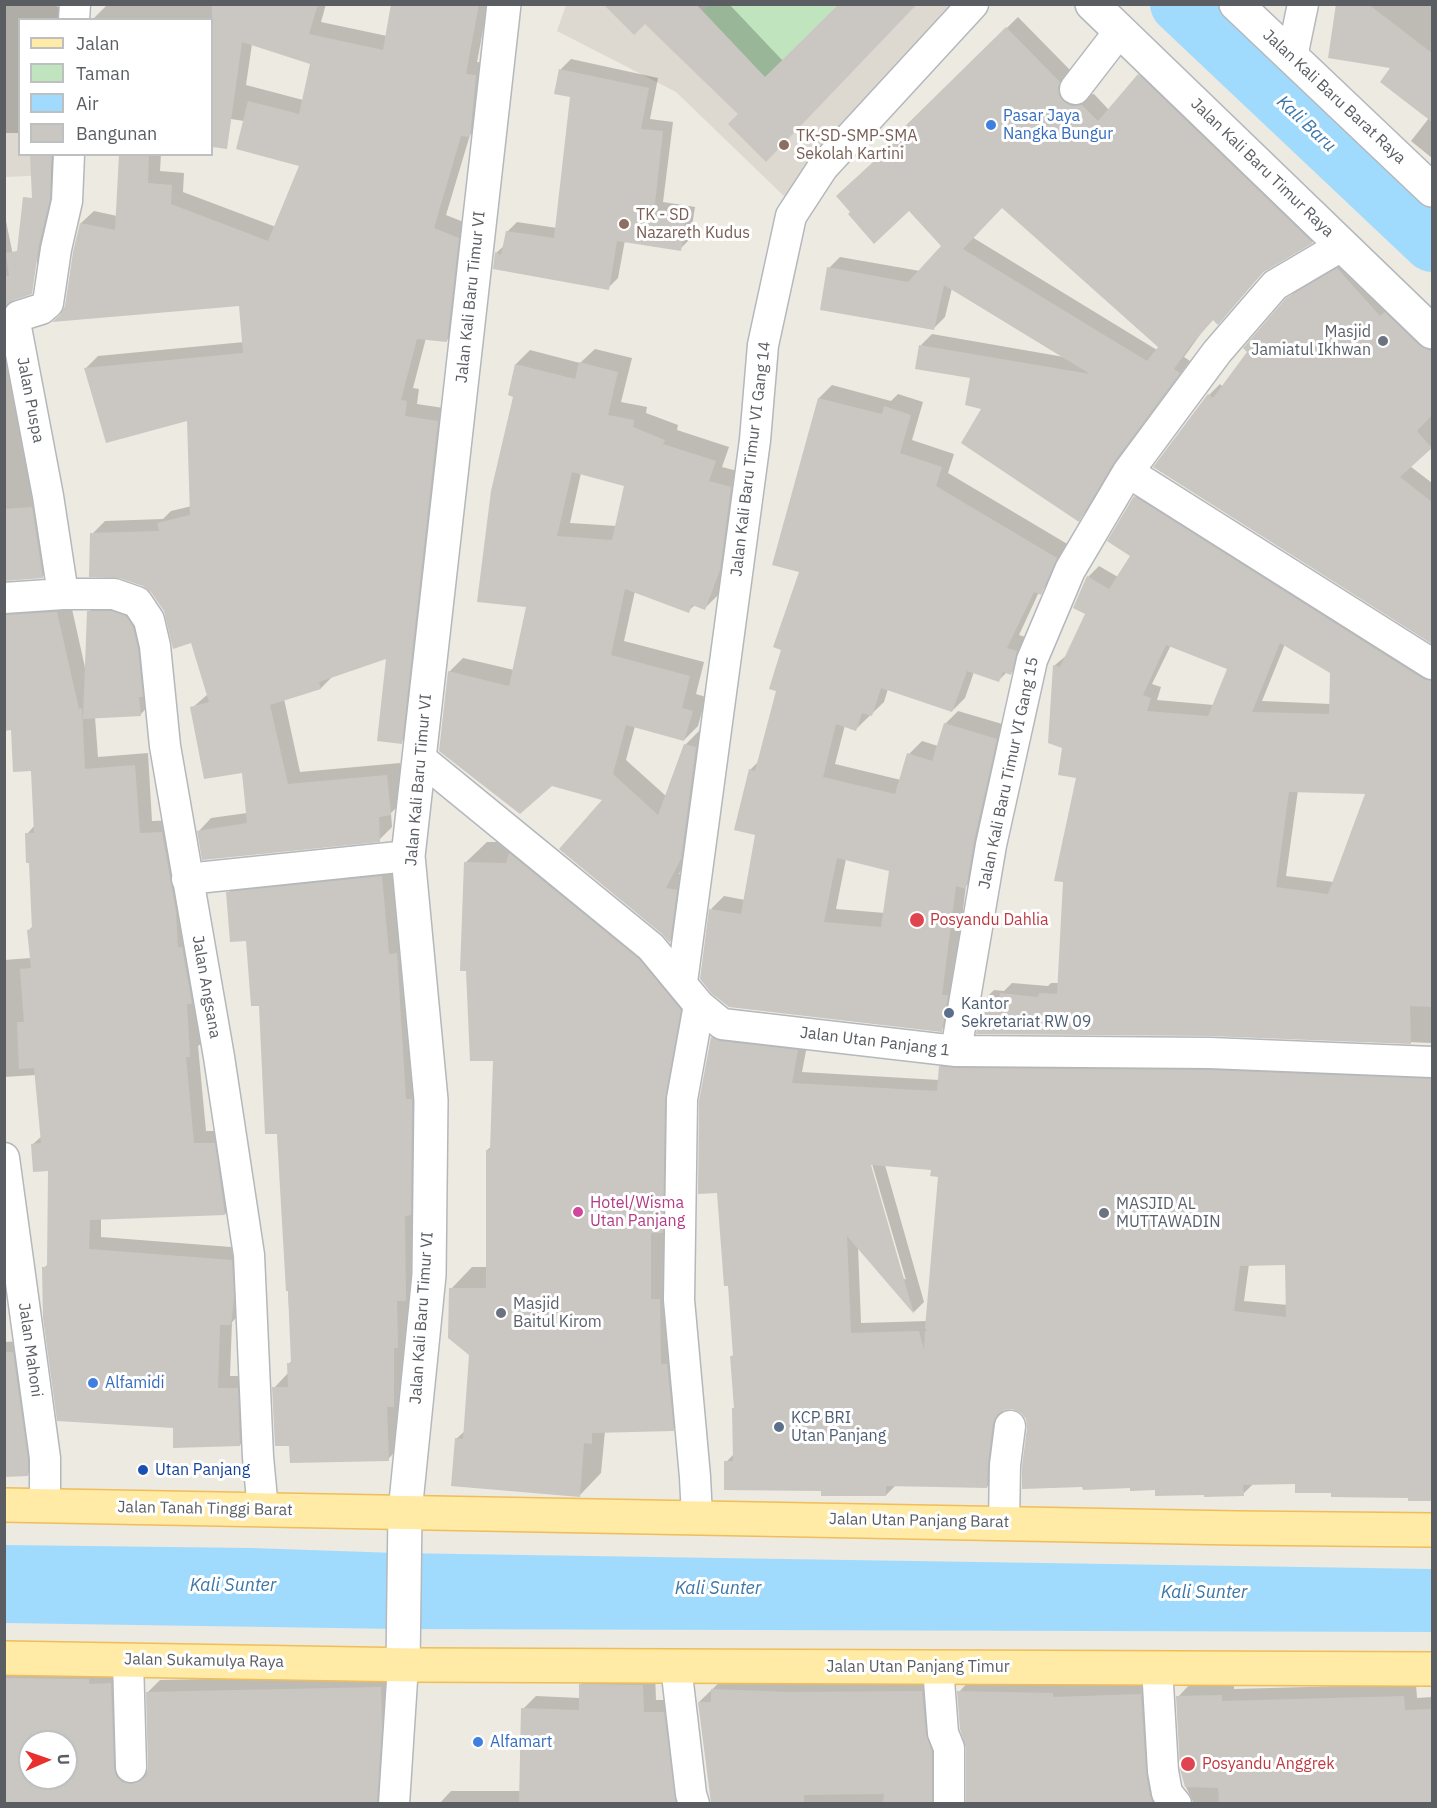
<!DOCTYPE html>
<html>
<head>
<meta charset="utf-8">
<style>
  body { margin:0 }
  #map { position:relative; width:1437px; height:1808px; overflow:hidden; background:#edeae2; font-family:"IBM Plex Sans",sans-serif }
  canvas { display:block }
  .frame { position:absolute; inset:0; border:6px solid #5a5e63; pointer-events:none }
  .legend { position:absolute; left:18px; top:18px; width:195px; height:138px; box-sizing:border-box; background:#fff; border:2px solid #bdbfc1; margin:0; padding:8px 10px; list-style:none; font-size:18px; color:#5a5e63 }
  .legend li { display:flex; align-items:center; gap:12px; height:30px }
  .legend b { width:30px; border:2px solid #bdbfc1 }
  .north { position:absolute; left:18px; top:1730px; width:60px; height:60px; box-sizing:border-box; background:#fff; border:2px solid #bdbfc1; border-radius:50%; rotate:88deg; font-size:16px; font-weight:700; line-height:24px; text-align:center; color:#5a5e63 }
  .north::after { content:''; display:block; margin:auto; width:21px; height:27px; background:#e8312d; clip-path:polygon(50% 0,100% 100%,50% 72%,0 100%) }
</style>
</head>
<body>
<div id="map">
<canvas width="1437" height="1808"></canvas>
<div class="frame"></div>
<ul class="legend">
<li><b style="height:8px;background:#ffeba5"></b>Jalan</li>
<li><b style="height:16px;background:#c0e5be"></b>Taman</li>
<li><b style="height:16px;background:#a0dbfe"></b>Air</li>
<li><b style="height:16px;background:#cac6c1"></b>Bangunan</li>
</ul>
<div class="north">U</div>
</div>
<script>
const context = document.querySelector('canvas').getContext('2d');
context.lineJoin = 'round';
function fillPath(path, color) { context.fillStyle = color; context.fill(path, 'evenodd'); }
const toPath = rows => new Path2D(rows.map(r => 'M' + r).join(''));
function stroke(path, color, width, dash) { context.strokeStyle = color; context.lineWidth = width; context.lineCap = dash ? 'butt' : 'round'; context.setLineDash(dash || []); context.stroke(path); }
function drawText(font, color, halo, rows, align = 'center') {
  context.font = font + ' "IBM Plex Sans",sans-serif'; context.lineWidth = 6; context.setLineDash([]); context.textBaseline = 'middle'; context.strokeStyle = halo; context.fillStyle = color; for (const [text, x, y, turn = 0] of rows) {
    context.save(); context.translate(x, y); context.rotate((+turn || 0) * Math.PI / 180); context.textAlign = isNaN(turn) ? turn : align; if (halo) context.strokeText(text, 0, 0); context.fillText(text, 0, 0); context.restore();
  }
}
fillPath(toPath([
  [5,5,66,5,66,19,20,20,20,154,66,155,66,196,51,195,50,175,5,177],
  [566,5,967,5,787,199,676,92,557,31]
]), '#ddd9d0');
fillPath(toPath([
  [709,5,839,5,765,77,702,11]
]), '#c0e5be');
fillPath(toPath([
  [5,1545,252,1548,396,1553,1432,1569,1432,1632,399,1629,5,1623]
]), '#a0dbfe');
fillPath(toPath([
  [4,4,57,4,57,7,69,6,75,20,20,20,20,133,4,133],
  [130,4,326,4,321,22,387,36,392,4,488,4,477,62,488,63,482,123,470,135,446,215,471,225,459,328,446,341,426,338,413,388,419,389,417,404,450,409,414,729,401,742,388,657,334,675,321,688,284,699,300,772,400,763,403,801,391,813,392,827,379,840,199,831,211,818,247,813,244,772,192,708,208,694,192,641,165,610,152,591,92,534,105,521,163,519,171,511,192,506,188,419,86,368,98,356,244,342,240,304,62,314,67,306,81,223,94,211,117,216,120,154,161,154,160,171,184,173,183,192,276,227,301,165,244,121,212,116,212,20,92,20,106,6],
  [252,44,311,63,303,100,246,85],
  [605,4,729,4,783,61,740,114,645,22],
  [1338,4,1432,4,1432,158,1411,141,1429,118,1393,67],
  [1018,17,1070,70,1069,75,1084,95,1094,94,1109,110,1150,64,1323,231,1312,242,1265,270,1229,311,1214,318,1202,332,1184,357,1190,361,1125,449,1090,508,1078,520,984,408,972,377,921,345,932,334,1064,357,952,288,945,317,934,328,829,268,840,257,920,271,943,246,895,138],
  [1002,206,1160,346,1157,350,972,237],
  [571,59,658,78,650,119,673,122,663,202,695,207,690,239,680,249,625,240,618,278,608,288,495,267,496,253,505,245,507,232,517,222,557,228,571,96,556,93,561,69],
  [31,154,63,154,48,256,37,266],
  [4,211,20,290,13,298,10,312,55,564,42,577,4,579],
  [1349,258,1432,336,1432,445,1410,466,1432,483,1432,642,1155,467,1209,395,1220,384,1223,387,1287,299,1299,288],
  [595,349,632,358,621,402,647,407,646,413,678,425,677,430,729,447,722,467,745,473,734,555,719,594,705,608,695,605,688,611,635,591,624,641,704,662,696,694,706,697,698,726,684,740,635,726,626,760,666,796,686,744,700,730,710,733,695,843,679,874,690,876,683,927,670,941,605,799,449,672,463,658,514,670,528,606,515,396,509,394,516,364,530,350,580,363],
  [581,473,626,484,617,526,570,523],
  [832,385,891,401,898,394,923,402,912,440,954,454,948,473,1069,545,1054,580,1039,592,1019,635,1029,638,1024,661,1011,673,1007,672,999,680,974,672,965,698,952,711,888,689,884,702,856,729,845,725,835,764,901,780,909,754,922,741,938,746,945,724,958,711,1009,726,979,874,966,886,954,982,954,1017,941,1030,711,909,724,896,745,900,757,834,750,770,759,761,777,690,783,649,801,571,819,398],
  [846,859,891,869,885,913,836,909],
  [1146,486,1432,667,1432,1043,1210,1034,983,1001,994,990,1004,991,1012,983,1048,986,1051,983,1059,983,1078,776,1064,746,1050,742,1055,665,1067,655,1087,613,1088,577,1099,566,1118,577,1132,556,1135,497],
  [1285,644,1331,672,1331,704,1262,701],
  [1171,645,1229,668,1214,705,1157,700,1161,687,1152,684],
  [1298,790,1367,792,1334,882,1286,876],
  [4,597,70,600,86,672,89,612,104,597,141,602,155,699,140,715,95,717,98,757,148,753,152,821,175,820,202,1043,198,1046,206,1131,227,1131,237,1201,225,1214,101,1218,101,1237,244,1248,243,1311,232,1322,230,1376,250,1376,252,1432,240,1445,174,1426,44,1268,49,1263,50,1169,33,1144,42,1136,36,1075,4,1077,4,960,31,958,29,930,33,926,30,861,27,834,35,825,32,770,13,729,4,729],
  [487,842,522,842,701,988,686,1076,694,1408,673,1430,605,1431,601,1473,580,1495,456,1439,466,1430,471,1354,451,1289,472,1267,488,1267,487,1150,492,1146,495,1060,465,863],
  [398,861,422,1084,404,1443,388,1459,291,1444,274,1388,289,1372,289,1364,292,1360,279,1136,260,1004,247,939,228,893,244,877],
  [723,1027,808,1040,802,1072,939,1080,940,1067,951,1056,1432,1068,1432,1500,1410,1500,1410,1497,1333,1492,1297,1482,1254,1483,1243,1494,1205,1493,1131,1486,1029,1428,1027,1418,1022,1411,1012,1407,1005,1408,1003,1411,998,1451,998,1476,987,1487,896,1485,886,1495,822,1489,726,1462,735,1453,735,1407,731,1357,734,1354,712,1038],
  [870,1157,906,1280,901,1276,867,1158],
  [885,1165,932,1169,940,1175,928,1321,861,1323,858,1246,914,1312,924,1302],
  [1286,1263,1288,1305,1244,1301,1249,1264],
  [24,1341,39,1463,27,1475,4,1476,4,1342],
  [4,1664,123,1671,144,1772,149,1771,148,1692,160,1680,393,1675,391,1804,4,1804],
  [30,1742,66,1742,66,1778,30,1778],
  [593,1672,655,1673,656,1700,676,1700,694,1804,439,1804,451,1791,520,1791,523,1709,536,1696,580,1698,580,1685],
  [725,1677,935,1679,950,1804,712,1804,699,1702],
  [971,1679,1065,1681,1065,1685,1153,1682,1176,1804,968,1804,968,1748,959,1692],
  [1190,1684,1234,1684,1234,1689,1416,1684,1417,1698,1432,1697,1432,1804,1194,1804,1185,1785,1178,1697]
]), '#0003');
stroke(toPath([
  [1179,4,1432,243]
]), '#a0dbfe', 58);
fillPath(toPath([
  [212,4,318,4,309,34,383,50,391,4,479,4,466,74,476,75,470,137,461,136,434,228,459,238,447,342,417,339,401,400,407,401,405,416,438,421,402,744,377,741,386,659,319,682,321,689,270,705,288,784,387,775,391,815,379,817,380,842,202,860,197,831,247,823,242,773,204,779,190,707,209,702,191,643,173,649,164,611,151,592,143,586,119,578,89,577,90,533,159,531,157,523,190,515,187,421,106,443,84,368,243,353,239,306,52,322,60,315,65,306,73,252,80,223,115,230,119,154,149,154,148,183,172,185,171,204,268,241,299,166,236,149,248,101,299,114,310,64,242,42,227,149,212,147],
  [603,4,696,4,765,77,839,4,917,4,766,162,728,124,738,114,645,24,634,35],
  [1336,4,1368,4,1432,53,1432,122,1380,82,1390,68,1328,58],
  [1006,27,1060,82,1058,87,1059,95,1064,102,1072,106,1082,105,1098,121,1138,74,1313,243,1262,273,1218,325,1213,320,1191,345,1174,369,1180,373,1114,462,1079,522,961,443,981,409,965,405,970,378,915,369,919,345,1090,374,944,285,934,330,820,310,827,267,908,282,941,246,909,211,874,244,848,214,850,212,836,196,896,141,893,138],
  [1002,208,1158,347,1147,361,963,249],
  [559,69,649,88,641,129,663,131,654,212,686,217,681,251,617,241,609,290,493,269,495,252,501,255,506,231,554,238,570,97,554,94],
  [30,154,52,154,50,199,39,245,32,294,14,300,4,307,4,276,9,276,6,253,17,251,23,197,32,198],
  [1337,268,1380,316,1385,312,1419,345,1430,350,1432,354,1432,415,1417,431,1432,448,1400,477,1432,502,1432,644,1153,467,1208,394,1213,398,1247,352,1243,348,1286,298],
  [579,362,618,372,608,415,634,420,633,427,665,440,663,444,716,461,709,481,731,487,720,570,705,610,692,605,689,613,625,589,611,655,690,676,682,708,693,711,684,741,626,725,613,774,658,815,684,744,696,747,681,859,666,888,677,890,670,943,662,934,559,849,602,800,552,786,520,814,439,751,448,671,509,686,526,607,477,602,491,491,513,397,508,395,515,364,575,379],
  [572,472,624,486,612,540,557,536],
  [818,398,882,414,884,406,911,415,900,453,942,467,936,486,1057,558,1041,595,1034,592,1007,648,1017,651,1011,675,1003,672,999,682,967,671,952,712,881,688,872,716,862,713,856,731,836,724,823,777,895,794,907,753,932,761,944,723,997,739,974,841,966,889,956,886,942,995,948,995,942,1032,729,1007,711,993,700,979,709,909,741,914,755,835,734,830,749,769,755,771,776,691,769,689,781,650,773,647,799,572,772,565],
  [837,858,889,871,881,927,824,922],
  [1134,496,1423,679,1432,681,1432,1007,1410,1006,1411,1044,1210,1036,976,1034,982,1000,999,1003,1000,993,1038,997,1039,993,1057,994,1063,882,1054,881,1076,778,1058,775,1062,748,1048,743,1053,665,1060,667,1085,614,1073,608,1087,576,1109,589,1130,556,1107,541],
  [1280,643,1330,673,1329,714,1252,712],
  [1166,645,1227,669,1208,716,1147,711,1151,698,1143,695],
  [1289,792,1365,794,1328,894,1276,887],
  [32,507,43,578,4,581,4,509],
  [87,611,111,611,126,616,133,627,138,649,143,697,139,697,141,716,83,719],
  [57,612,79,709,82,708,85,769,135,765,140,833,162,832,176,912,178,947,182,947,192,1004,187,1004,190,1057,186,1057,194,1143,215,1143,225,1215,90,1220,89,1249,232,1260,234,1298,231,1325,220,1325,218,1388,238,1388,240,1446,173,1448,173,1428,57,1421,43,1318,42,1267,47,1267,48,1171,33,1172,31,1144,41,1143,34,1068,19,1069,17,1022,24,1022,20,969,31,968,27,930,32,929,29,863,26,863,25,833,34,833,31,771,13,772,11,730,4,731,4,615],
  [509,853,639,959,681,1010,665,1099,663,1233,651,1233,651,1299,660,1299,661,1364,667,1364,674,1431,592,1433,592,1444,584,1443,580,1497,451,1486,455,1438,463,1439,469,1355,448,1338,449,1288,486,1288,486,1150,490,1150,493,1061,470,1061,466,971,460,971,464,862,506,863],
  [382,876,389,954,397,953,406,1099,412,1099,412,1101,411,1215,405,1216,406,1301,397,1301,398,1348,394,1348,394,1407,387,1407,389,1461,290,1463,289,1446,275,1446,272,1387,288,1387,287,1363,291,1363,288,1291,286,1291,277,1136,277,1134,265,1134,259,1006,251,1006,246,941,230,942,226,892],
  [711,1037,720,1041,798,1050,792,1083,937,1091,939,1066,956,1068,1210,1070,1432,1079,1432,1275,1431,1275,1432,1501,1408,1501,1408,1498,1331,1497,1331,1493,1295,1493,1295,1484,1243,1485,1244,1496,1204,1497,1204,1495,1155,1496,1155,1490,1130,1491,1130,1488,1083,1490,1082,1487,1022,1489,1022,1466,1027,1428,1026,1419,1021,1413,1012,1409,1004,1410,997,1415,993,1423,988,1463,987,1488,886,1486,886,1496,821,1496,821,1491,724,1490,724,1461,733,1461,732,1408,734,1408,730,1356,733,1356,728,1286,724,1286,717,1193,698,1194,699,1101],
  [871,1165,931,1170,930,1176,938,1177,925,1328,927,1331,925,1331,924,1349,919,1331,851,1333,847,1236,914,1314],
  [1285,1265,1286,1317,1234,1311,1240,1266],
  [4,1352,13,1352,28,1459,28,1476,4,1477],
  [4,1678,89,1679,89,1684,111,1683,114,1768,116,1776,122,1782,131,1784,140,1781,146,1776,148,1767,146,1692,381,1687,382,1728,377,1803,4,1803],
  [30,1742,66,1742,66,1778,30,1778],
  [579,1684,643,1685,644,1712,664,1712,676,1803,519,1803,521,1708,579,1710],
  [711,1689,789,1692,922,1691,926,1735,932,1751,932,1803,883,1803,884,1794,804,1795,804,1803,711,1803,698,1702,711,1702],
  [957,1691,1053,1693,1053,1697,1141,1694,1146,1772,1150,1796,1153,1803,966,1803,966,1748,960,1729],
  [1222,1695,1222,1701,1404,1696,1405,1710,1432,1709,1432,1803,1219,1803,1218,1788,1185,1787,1180,1769,1176,1696]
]), '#cac6c1');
const minor = toPath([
  [74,20,75,4],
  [1292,57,1303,4],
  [1075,89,1119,32],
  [1128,472,1432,664],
  [63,594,48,496,15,322,19,316,41,309,48,303,56,249,67,201,69,154],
  [4,598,63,594,114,594,137,602,149,620,155,646,165,746,219,1057,249,1255,258,1457,263,1510],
  [420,758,651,947,699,1005,722,1024,956,1051,1210,1053,1432,1062],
  [187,879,408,856],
  [682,982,755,440,763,345,791,216,823,167,973,4],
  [956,1051,991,845,1032,660,1070,570,1128,472,1217,352,1275,285,1343,245],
  [4,1158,45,1458,45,1506],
  [697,1517,695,1477,679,1300,682,1099,699,1005],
  [1004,1522,1005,1465,1010,1426],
  [128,1660,131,1767],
  [676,1666,691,1794,694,1804],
  [938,1667,943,1733,949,1748,949,1804],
  [1157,1667,1163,1771,1167,1793,1176,1804],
  [394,1804,403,1665]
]);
const tertiary = toPath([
  [1092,4,1432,332],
  [1236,4,1432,190],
  [403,1665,405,1512,429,1275,431,1100,408,856,504,4]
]);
const primary = toPath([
  [4,1505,1237,1528,1432,1530],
  [4,1658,415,1665,1432,1669]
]);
stroke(minor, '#b4b8bc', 33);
stroke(tertiary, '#b4b8bc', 36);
stroke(primary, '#f0bd57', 36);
stroke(minor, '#fff', 30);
stroke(tertiary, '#fff', 33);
stroke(primary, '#ffeba5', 33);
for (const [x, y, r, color] of [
  [991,125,6,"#3f7fe0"],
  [784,145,6,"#8d6e63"],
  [624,224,6,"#8d6e63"],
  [1383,341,6,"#6b7280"],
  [917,920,8,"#e0444e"],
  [949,1013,6,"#5c6f8a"],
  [578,1212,6,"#d1479c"],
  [1104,1213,6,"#6b7280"],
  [501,1313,6,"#6b7280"],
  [93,1383,6,"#3f7fe0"],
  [779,1427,6,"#5c6f8a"],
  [143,1470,6,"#1a4fb4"],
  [478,1742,6,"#3f7fe0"],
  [1188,1764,8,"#e0444e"]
]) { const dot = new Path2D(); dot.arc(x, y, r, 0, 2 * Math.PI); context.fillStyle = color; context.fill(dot); stroke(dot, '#fff', 2); }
drawText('16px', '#5a5e63', '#fff', [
  ["Jalan Kali Baru Barat Raya",1334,97,43],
  ["Jalan Kali Baru Timur Raya",1262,168,44],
  ["Jalan Kali Baru Timur VI",471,297,-84],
  ["Jalan Puspa",30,400,79],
  ["Jalan Kali Baru Timur VI Gang 14",751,459,-83],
  ["Jalan Kali Baru Timur VI Gang 15",1009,773,-78],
  ["Jalan Kali Baru Timur VI",419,780,-85],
  ["Jalan Angsana",206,987,80],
  ["Jalan Utan Panjang 1",875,1042,7],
  ["Jalan Kali Baru Timur VI",422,1318,-86],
  ["Jalan Mahoni",30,1350,82],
  ["Jalan Tanah Tinggi Barat",205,1509,1],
  ["Jalan Utan Panjang Barat",919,1521,1],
  ["Jalan Sukamulya Raya",204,1661,1],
  ["Jalan Utan Panjang Timur",918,1667]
]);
drawText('16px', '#366cbe', '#fff', [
  ["Pasar Jaya",1003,116],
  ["Nangka Bungur",1003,134],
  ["Alfamidi",105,1383],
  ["Alfamart",490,1742]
], 'left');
drawText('16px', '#785e54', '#fff', [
  ["TK-SD-SMP-SMA",796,136],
  ["Sekolah Kartini",796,154],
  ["TK - SD",636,215],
  ["Nazareth Kudus",636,233]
], 'left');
drawText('16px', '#5b616d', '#fff', [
  ["Masjid",1371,332,"right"],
  ["Jamiatul Ikhwan",1371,350,"right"],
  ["MASJID AL",1116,1204],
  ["MUTTAWADIN",1116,1222],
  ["Masjid",513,1304],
  ["Baitul Kirom",513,1322]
], 'left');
drawText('16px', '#be3a42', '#fff', [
  ["Posyandu Dahlia",930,920],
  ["Posyandu Anggrek",1202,1764]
], 'left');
drawText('16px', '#4e5e75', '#fff', [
  ["Kantor",961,1004],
  ["Sekretariat RW 09",961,1022],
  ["KCP BRI",791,1418],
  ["Utan Panjang",791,1436]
], 'left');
drawText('16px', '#b23c85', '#fff', [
  ["Hotel/Wisma",590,1203],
  ["Utan Panjang",590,1221]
], 'left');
drawText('16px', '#164399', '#fff', [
  ["Utan Panjang",155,1470]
], 'left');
drawText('italic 18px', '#3c76a7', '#fff', [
  ["Kali Baru",1306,124,43],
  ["Kali Sunter",233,1586],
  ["Kali Sunter",718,1589],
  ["Kali Sunter",1204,1593]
]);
</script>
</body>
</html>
